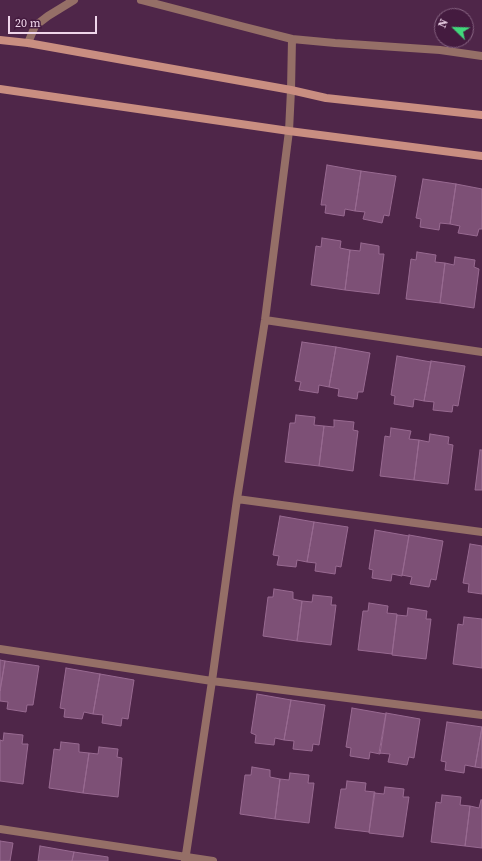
<!DOCTYPE html>
<html>
<head>
<meta charset="utf-8">
<style>
  body { margin:0 }
  #map { position:relative; width:482px; height:861px; overflow:hidden; background:#4f2649; font-family:"Source Serif 4",serif }
  canvas { display:block }
  .north { position:absolute; left:434px; top:8px; width:40px; height:40px; box-sizing:border-box; background:#441b3f; border:1px solid #886583; border-radius:50%; rotate:293deg; font-size:11px; font-weight:700; line-height:16px; text-align:center; color:#efd5ea }
  .north::after { content:''; display:block; margin:auto; width:14px; height:18px; background:#42d77c; clip-path:polygon(50% 0,100% 100%,50% 72%,0 100%) }
  .scale { position:absolute; left:8px; top:16px; width:89px; height:18px; box-sizing:border-box; border:2px solid #efd5ea; border-top:0; padding-left:5px; font-size:12px; line-height:14px; white-space:nowrap; color:#efd5ea; -webkit-text-stroke:3px #441b3f; paint-order:stroke }
</style>
</head>
<body>
<div id="map">
<canvas width="482" height="861"></canvas>
<div class="north">N</div>
<div class="scale">20 m</div>
</div>
<script>
const context = document.querySelector('canvas').getContext('2d');
context.lineJoin = 'round';
function fillPath(path, color) { context.fillStyle = color; context.fill(path, 'evenodd'); }
const toPath = rows => new Path2D(rows.map(r => 'M' + r).join(''));
function stroke(path, color, width, dash) { context.strokeStyle = color; context.lineWidth = width; context.lineCap = dash ? 'butt' : 'round'; context.setLineDash(dash || []); context.stroke(path); }
const building = toPath([
  [327,165,361,171,355,211,345,209,344,216,325,213,326,205,321,205,327,165],
  [361,171,396,176,389,216,384,215,382,223,363,219,365,212,355,211,361,171],
  [423,179,456,184,450,224,440,223,439,230,420,227,421,219,416,218,423,179],
  [456,184,482,189,482,229,479,229,477,236,458,233,460,226,450,224,456,184],
  [322,238,341,241,340,248,350,250,345,290,311,285,316,246,321,247,322,238],
  [361,243,379,246,379,254,384,254,379,294,345,290,350,250,360,251,361,243],
  [417,252,436,255,435,262,445,263,440,303,406,299,411,259,416,260,417,252],
  [455,257,475,260,474,267,479,269,474,308,440,303,445,263,454,265,455,257],
  [302,342,336,347,329,387,319,385,318,393,299,390,301,382,295,381,302,342],
  [336,347,370,353,363,392,358,392,357,399,338,396,339,389,329,387,336,347],
  [397,356,431,362,424,401,414,399,413,407,394,404,395,396,391,395,397,356],
  [431,361,465,366,458,406,453,405,452,412,433,410,434,402,424,401,431,361],
  [296,415,315,417,314,425,324,426,319,466,285,462,290,423,295,423,296,415],
  [334,420,354,422,353,430,358,431,353,471,319,466,324,426,334,427,334,420],
  [391,428,411,431,409,439,419,440,414,480,380,476,385,436,390,437,391,428],
  [430,434,449,437,448,444,453,445,448,484,414,480,419,440,429,442,430,434],
  [480,450,482,450,482,490,475,490,480,450],
  [280,516,314,522,307,562,297,560,296,567,277,565,279,556,273,555,280,516],
  [314,522,348,527,341,567,336,566,335,574,315,571,316,563,307,562,314,522],
  [375,530,409,536,402,576,392,574,391,581,372,578,373,570,369,569,375,530],
  [409,535,443,541,436,580,431,579,429,587,410,584,412,577,402,575,409,535],
  [470,544,482,546,482,594,468,592,469,584,463,583,470,544],
  [274,589,293,592,293,599,302,601,297,641,263,636,268,597,273,597,274,589],
  [313,595,332,597,331,605,336,605,331,645,297,641,302,601,312,602,313,595],
  [369,603,388,606,387,613,397,614,392,654,358,650,363,611,368,611,369,603],
  [408,608,427,611,426,619,431,619,426,659,392,655,397,615,407,616,408,608],
  [464,617,482,619,482,668,453,664,458,624,463,625,464,617],
  [0,660,5,661,0,691,0,660],
  [5,661,39,666,33,705,27,705,26,712,7,709,8,702,0,701,0,691,5,661],
  [66,668,100,674,93,714,84,712,82,719,64,717,65,709,60,708,66,668],
  [100,674,134,680,128,719,122,718,121,726,102,723,103,715,93,714,100,674],
  [257,694,291,700,284,740,275,738,274,745,255,743,256,735,251,733,257,694],
  [291,700,325,705,319,745,313,744,312,751,293,749,294,741,284,740,291,700],
  [352,708,386,714,380,754,370,752,369,759,350,756,351,748,346,747,352,708],
  [386,713,420,719,414,758,409,757,407,765,388,762,390,754,379,753,386,713],
  [447,722,482,727,475,767,465,765,464,773,445,770,446,762,441,761,447,722],
  [482,727,482,768,475,767,482,727],
  [4,733,23,735,22,744,28,744,23,784,0,781,0,740,3,741,4,733],
  [61,742,79,744,79,752,89,753,83,793,49,788,54,749,60,750,61,742],
  [99,747,118,749,117,757,122,758,118,797,83,793,89,753,98,754,99,747],
  [252,767,270,770,270,777,280,779,275,819,240,814,245,775,251,775,252,767],
  [290,773,309,775,308,783,314,783,309,823,275,819,280,779,289,780,290,773],
  [347,781,366,783,365,791,375,792,369,832,335,828,341,789,346,789,347,781],
  [385,787,404,789,403,797,409,797,403,837,369,833,374,793,384,794,385,787],
  [442,795,461,797,460,805,470,806,465,846,431,842,436,802,441,803,442,795],
  [481,800,482,800,482,848,465,846,470,806,479,808,481,800],
  [0,841,13,843,10,861,0,861,0,841],
  [40,846,74,852,72,861,38,861,40,846],
  [74,852,108,857,108,861,72,861,74,852]
]);
fillPath(building, '#7d5076');
stroke(building, '#986a91', 1);
stroke(toPath([
  [141,0,245,27,292,39,291,90,289,131,265,320,237,499,212,681,185,861],
  [292,39,335,43,440,50,482,56],
  [28,43,35,26,48,16,74,0],
  [265,320,482,352],
  [237,499,482,532],
  [0,649,212,681,482,715],
  [0,829,213,861]
]), '#956f67', 8);
stroke(toPath([
  [0,40,28,43,291,90,326,98,482,115],
  [0,89,289,131,482,156]
]), '#c98e81', 8);
</script>
</body>
</html>
